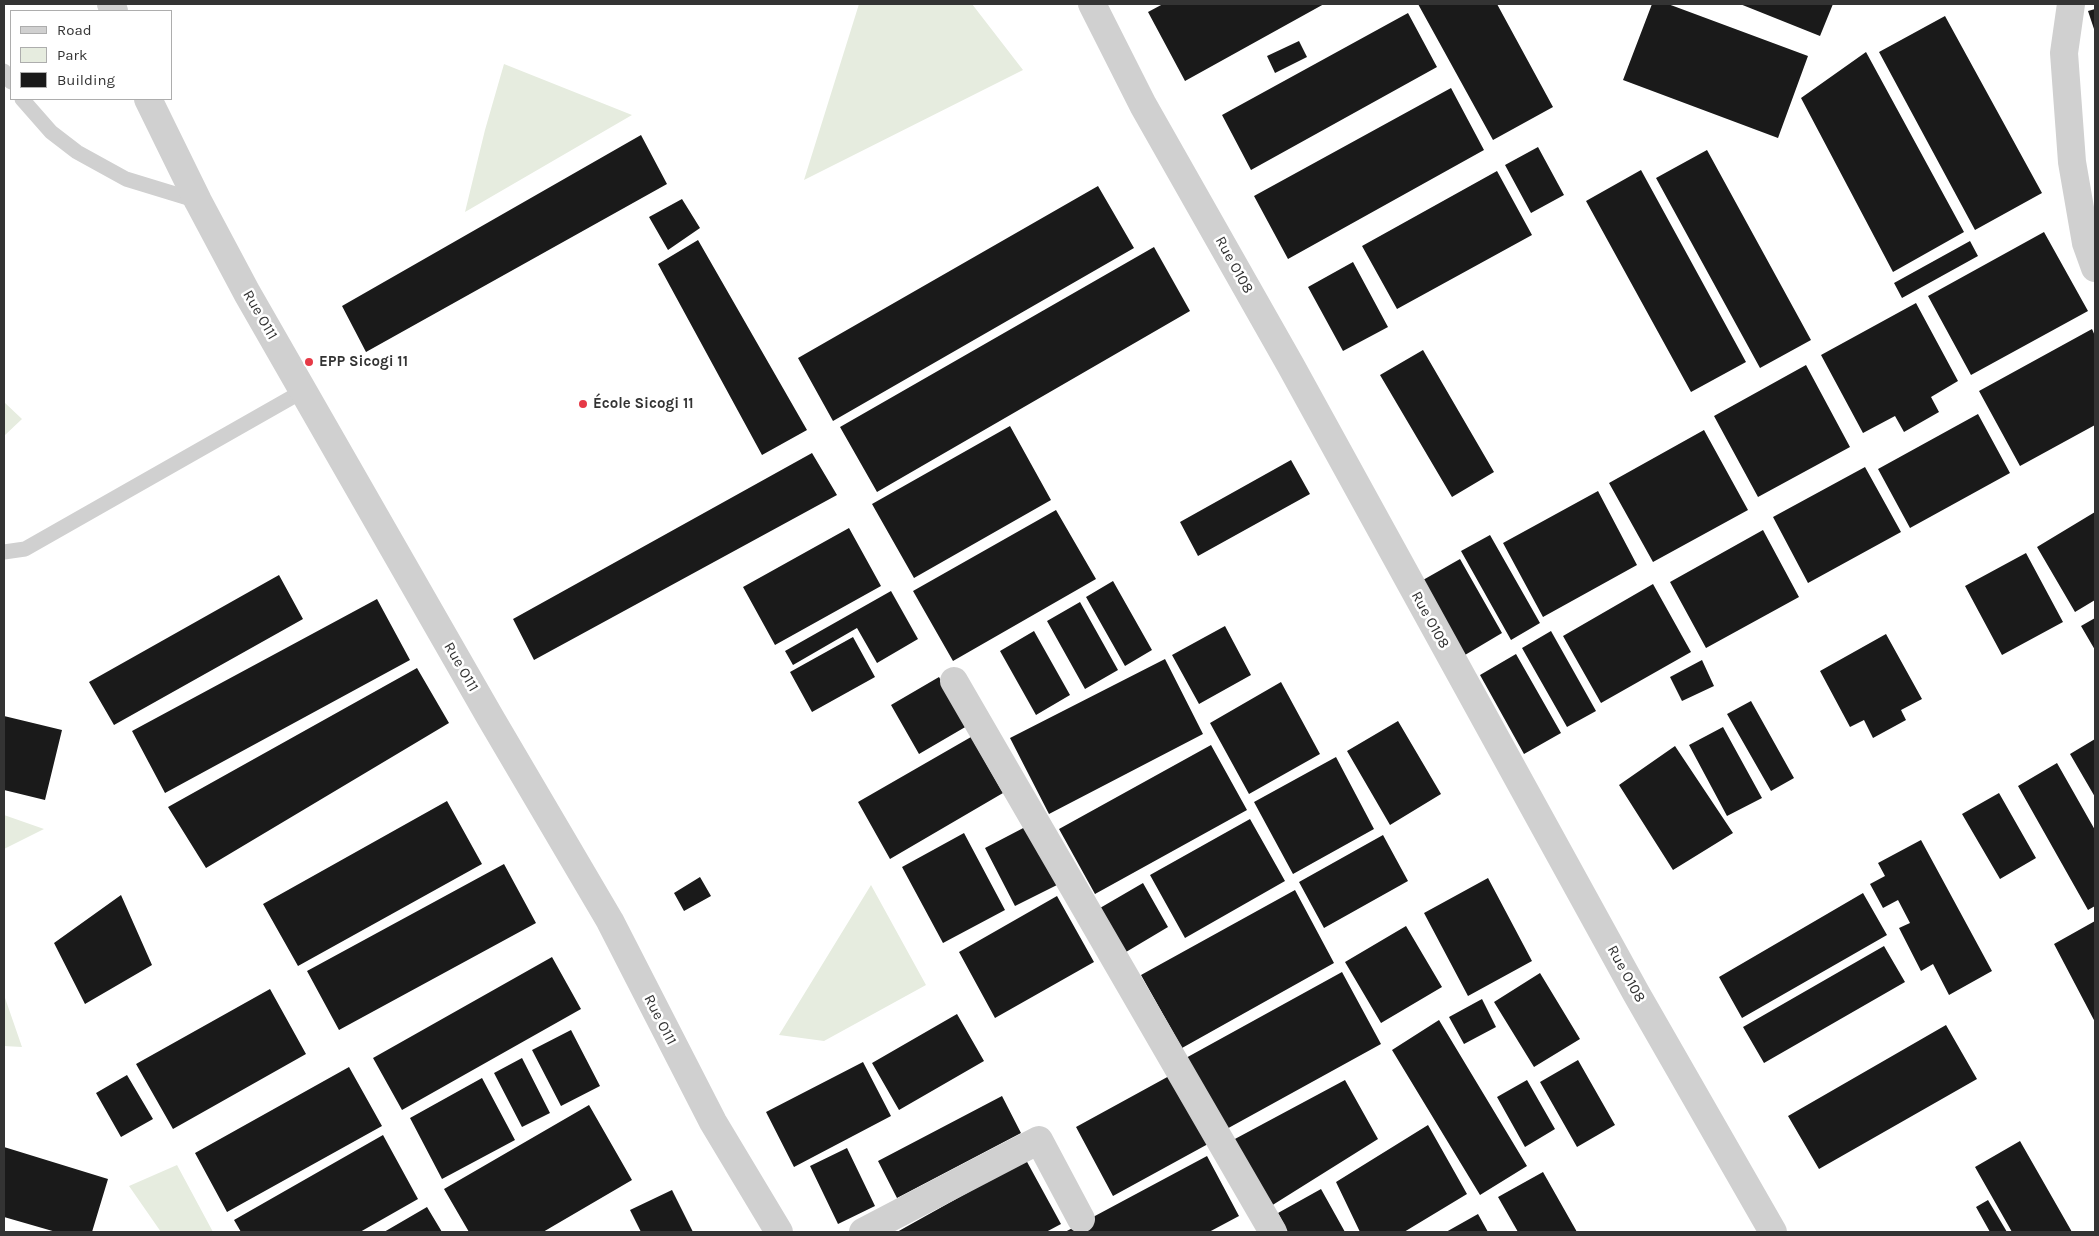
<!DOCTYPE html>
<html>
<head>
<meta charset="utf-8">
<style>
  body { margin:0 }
  #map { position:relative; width:2099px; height:1236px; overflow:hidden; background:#fff; font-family:Karla,sans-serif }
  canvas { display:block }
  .frame { position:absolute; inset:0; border:5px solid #333; pointer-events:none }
  .legend { position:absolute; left:10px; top:10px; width:162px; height:90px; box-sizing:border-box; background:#fff; border:1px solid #adadad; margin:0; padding:6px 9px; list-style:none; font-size:15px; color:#333 }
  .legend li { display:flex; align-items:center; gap:10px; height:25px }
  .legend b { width:25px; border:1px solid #adadad }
</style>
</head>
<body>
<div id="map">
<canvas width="2099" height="1236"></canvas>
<div class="frame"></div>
<ul class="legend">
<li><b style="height:6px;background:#d0d0d0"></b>Road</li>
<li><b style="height:14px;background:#e6ecdf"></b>Park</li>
<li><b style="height:14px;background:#1a1a1a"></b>Building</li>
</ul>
</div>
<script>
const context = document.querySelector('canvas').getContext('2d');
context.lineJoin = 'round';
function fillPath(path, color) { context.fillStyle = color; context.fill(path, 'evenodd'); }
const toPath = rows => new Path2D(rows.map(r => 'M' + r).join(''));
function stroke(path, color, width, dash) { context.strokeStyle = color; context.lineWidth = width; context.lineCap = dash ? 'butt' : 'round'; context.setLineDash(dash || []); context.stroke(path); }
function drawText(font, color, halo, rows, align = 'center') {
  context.font = font + ' Karla,sans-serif'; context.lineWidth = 5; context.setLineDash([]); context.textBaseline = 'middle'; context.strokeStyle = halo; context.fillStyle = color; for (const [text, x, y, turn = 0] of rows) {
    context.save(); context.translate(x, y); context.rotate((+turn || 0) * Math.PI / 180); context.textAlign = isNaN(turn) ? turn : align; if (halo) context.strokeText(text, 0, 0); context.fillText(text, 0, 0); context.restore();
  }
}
fillPath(toPath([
  [859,4,972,4,1023,70,804,180],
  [504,64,632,115,465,212,485,130],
  [4,402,22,419,4,436],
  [4,815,44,829,4,849],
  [871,885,926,985,824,1041,779,1035],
  [4,995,22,1047,4,1046],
  [177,1165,213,1232,161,1232,129,1186]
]), '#e6ecdf');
fillPath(toPath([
  [1163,4,1324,4,1185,81,1148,12],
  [1418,4,1497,4,1553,107,1493,140],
  [1652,4,1668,4,1808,56,1778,138,1623,80],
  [1740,4,1833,4,1820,36],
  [2095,9,2095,32,2088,11],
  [1408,13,1437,67,1251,170,1222,115],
  [1945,16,2042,193,1975,230,1879,52],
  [1299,41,1307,57,1275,73,1267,56],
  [1866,52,1964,232,1893,272,1801,98],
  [1451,88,1484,150,1288,259,1254,196],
  [641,135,667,184,366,352,342,306],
  [1538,147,1564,195,1531,213,1505,165],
  [1707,150,1811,340,1760,368,1656,178],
  [1641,170,1746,362,1691,392,1586,201],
  [1497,171,1532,235,1397,309,1362,246],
  [1098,186,1134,248,833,421,798,358],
  [682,199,700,228,668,250,649,217],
  [2044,232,2088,311,1971,375,1928,296],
  [698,240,807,430,762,455,658,264],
  [1970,241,1978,256,1902,298,1894,283],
  [1154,247,1190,311,877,492,840,427],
  [1353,262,1388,327,1343,351,1308,287],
  [1916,303,1958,381,1931,397,1939,412,1904,432,1895,416,1863,433,1821,355],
  [2092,329,2095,336,2095,425,2020,466,1979,391],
  [1423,350,1494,472,1452,497,1380,375],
  [1806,365,1850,447,1758,497,1714,416],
  [1978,414,2010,473,1910,528,1878,469],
  [1010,426,1051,500,914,578,872,504],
  [1704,430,1748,510,1653,562,1609,483],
  [812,453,837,495,534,660,513,619],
  [1291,460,1310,494,1198,556,1180,522],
  [1865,467,1901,532,1808,583,1773,517],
  [1598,491,1637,565,1543,617,1503,543],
  [1056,510,1096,579,953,661,913,591],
  [2095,512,2095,600,2075,612,2037,547],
  [849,528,881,586,775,645,743,587],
  [1763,530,1799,597,1706,648,1670,582],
  [1490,535,1540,623,1511,640,1461,551],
  [2026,553,2063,622,2002,655,1965,586],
  [1460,559,1502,633,1465,655,1423,580],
  [279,575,303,619,114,725,89,682],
  [1113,581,1152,650,1125,666,1086,597],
  [1653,584,1691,652,1601,703,1563,636],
  [891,591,918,639,877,663,857,628,793,665,785,651],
  [377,599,410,660,165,793,132,731],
  [1080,602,1118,670,1085,689,1047,621],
  [2095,618,2095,650,2081,626],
  [1225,626,1251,675,1199,704,1172,655],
  [1034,631,1070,695,1036,715,1000,651],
  [1551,631,1596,711,1567,727,1522,648],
  [1886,634,1922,699,1901,710,1906,720,1873,738,1864,720,1850,727,1820,671],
  [853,637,875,677,812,712,790,672],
  [1516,654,1561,733,1524,754,1480,675],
  [1165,659,1203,734,1049,814,1010,738],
  [1702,660,1714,686,1682,701,1670,677],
  [417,668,449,723,206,868,168,807],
  [939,677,967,726,919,754,891,705],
  [1281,682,1320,754,1249,794,1210,723],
  [1751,701,1794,778,1771,791,1727,714],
  [4,716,62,730,45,800,4,790],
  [1398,721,1441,794,1390,825,1347,751],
  [1723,727,1762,798,1727,816,1689,745],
  [971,737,1003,793,890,859,858,802],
  [2095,739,2095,797,2070,754],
  [1211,745,1247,810,1095,894,1059,829],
  [1675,746,1733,833,1673,870,1619,785],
  [1336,757,1374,829,1293,874,1254,802],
  [2057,763,2095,830,2095,906,2088,910,2018,786],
  [1999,793,2036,858,2000,879,1962,814],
  [447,801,482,864,298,966,263,904],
  [1250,819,1285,881,1185,938,1150,875],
  [1029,825,1059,884,1015,906,985,848],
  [964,833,1005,910,943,943,902,867],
  [1383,835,1408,881,1324,928,1299,882],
  [1921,840,1992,971,1949,995,1933,964,1921,971,1899,928,1910,923,1898,900,1883,908,1870,884,1885,876,1878,863],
  [504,864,536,923,339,1030,307,971],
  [700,877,711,896,684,911,674,893],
  [1488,878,1532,961,1468,996,1424,913],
  [1143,883,1168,927,1126,952,1100,908],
  [1295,890,1334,963,1182,1048,1141,975],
  [1863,893,1887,935,1742,1018,1719,977],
  [121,895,152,965,85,1004,54,943],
  [1057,896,1094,962,995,1018,959,952],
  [2095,921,2095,1022,2054,944],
  [1406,926,1442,987,1381,1023,1345,962],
  [1884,946,1905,982,1764,1063,1743,1027],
  [552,957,581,1009,402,1110,373,1058],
  [1342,972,1381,1044,1223,1131,1184,1059],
  [1540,973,1580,1039,1534,1067,1494,1002],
  [270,989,306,1054,173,1129,136,1064],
  [1482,999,1496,1027,1464,1044,1449,1017],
  [957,1014,984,1061,899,1110,872,1063],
  [1439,1020,1527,1166,1480,1195,1392,1050],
  [1946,1025,1977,1079,1819,1169,1788,1116],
  [571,1030,600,1086,561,1106,532,1050],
  [522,1058,550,1113,522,1127,494,1073],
  [1578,1060,1615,1125,1577,1147,1540,1082],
  [863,1062,891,1116,794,1167,766,1112],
  [349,1067,382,1126,227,1212,195,1153],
  [127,1075,153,1119,121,1137,96,1093],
  [1171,1075,1208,1144,1113,1196,1076,1127],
  [482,1078,515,1140,442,1179,410,1118],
  [1345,1080,1378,1139,1271,1206,1233,1140],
  [1527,1080,1555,1129,1525,1147,1497,1097],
  [1002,1096,1021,1133,897,1198,878,1161],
  [589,1105,632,1180,543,1232,469,1232,444,1189],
  [1428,1125,1467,1194,1404,1232,1360,1232,1336,1182],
  [383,1135,418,1199,360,1232,241,1232,234,1220],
  [2020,1141,2072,1232,2012,1232,1975,1167],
  [4,1147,108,1179,92,1232,56,1232,4,1217],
  [847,1148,875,1206,838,1224,810,1166],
  [1207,1156,1239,1216,1209,1232,1065,1232],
  [1026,1160,1061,1224,1046,1232,897,1232],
  [1543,1172,1577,1232,1518,1232,1498,1197],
  [1321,1189,1345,1232,1288,1232,1278,1213],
  [672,1190,693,1232,641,1232,630,1210],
  [1988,1200,2007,1232,1990,1232,1976,1207],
  [427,1207,442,1232,384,1232],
  [1478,1214,1488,1232,1446,1232]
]), '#1a1a1a');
stroke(toPath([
  [4,71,11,82],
  [22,99,51,132,77,152,126,179,198,201],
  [4,552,25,549,303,391]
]), '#d0d0d0', 15);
stroke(toPath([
  [111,4,114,11],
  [1092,4,1143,105,1291,366,1636,993,1773,1232],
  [2071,4,2064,53,2072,162,2086,243,2095,268],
  [148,99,198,201,247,293,490,717,610,921,713,1122,779,1232],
  [954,681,1273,1232],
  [863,1232,1039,1140,1081,1219]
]), '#d0d0d0', 28);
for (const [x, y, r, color] of [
  [309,362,5,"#e63946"],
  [583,404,5,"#e63946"]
]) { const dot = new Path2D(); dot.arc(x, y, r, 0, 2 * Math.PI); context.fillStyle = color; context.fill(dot); stroke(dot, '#fff', 2); }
drawText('15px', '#333', '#fff', [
  ["Rue O108",1234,265,61],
  ["Rue O111",260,315,60],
  ["Rue O108",1430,620,61],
  ["Rue O111",461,667,60],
  ["Rue O108",1626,974,61],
  ["Rue O111",660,1020,63]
]);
drawText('bold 15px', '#333', '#fff', [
  ["EPP Sicogi 11",319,362],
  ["École Sicogi 11",593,404]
], 'left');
</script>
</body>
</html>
